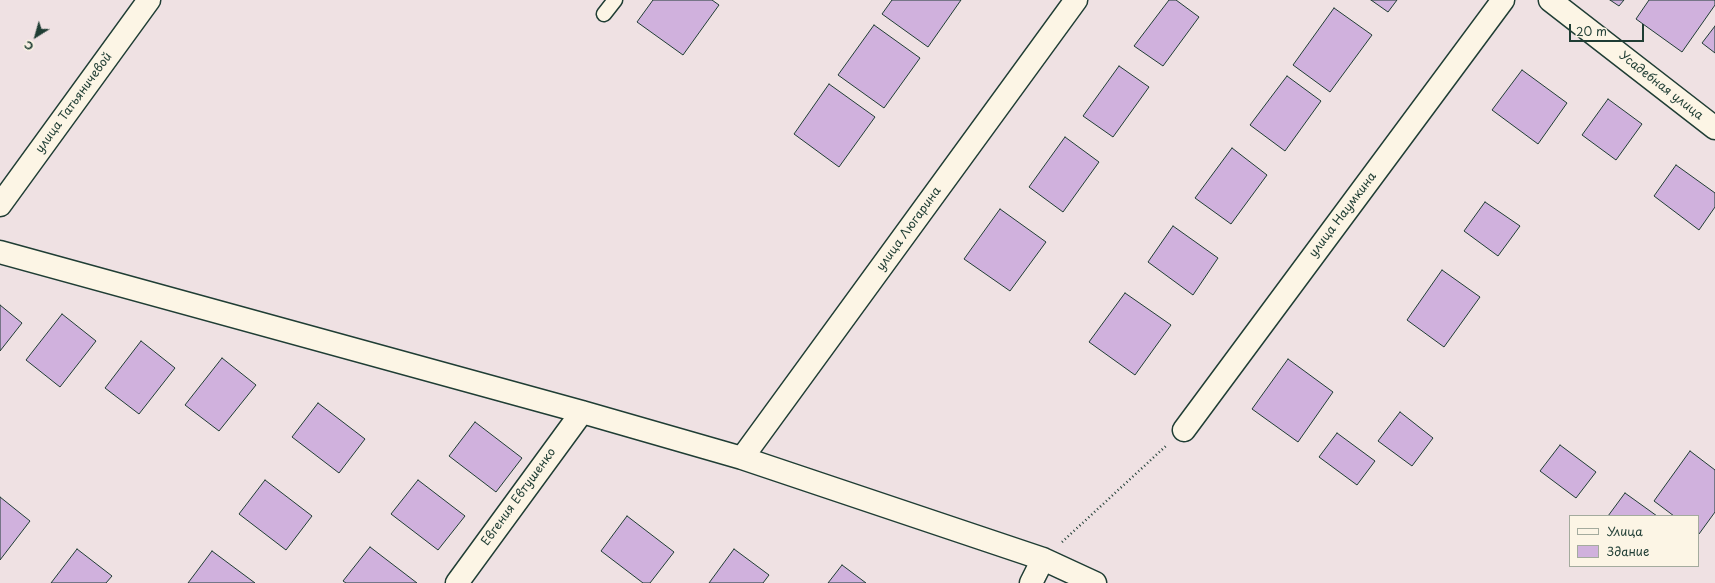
<!DOCTYPE html>
<html>
<head>
<meta charset="utf-8">
<style>
  body { margin:0 }
  #map { position:relative; width:1715px; height:583px; overflow:hidden; background:#efe1e3; font-family:"Playpen Sans",sans-serif }
  canvas { display:block }
  .legend { position:absolute; left:1569px; top:515px; width:130px; height:52px; box-sizing:border-box; background:#fcf5e5; border:1px solid #a4ab9e; margin:0; padding:5px 7px; list-style:none; font-size:12px; color:#1f3d34 }
  .legend li { display:flex; align-items:center; gap:8px; height:20px }
  .legend b { width:20px; border:1px solid #a4ab9e }
  .north { position:absolute; left:16px; top:16px; width:40px; height:40px; -webkit-text-stroke:3px #fcf5e5; paint-order:stroke; rotate:217deg; font-size:11px; font-weight:700; line-height:16px; text-align:center; color:#1f3d34 }
  .north::after { content:''; display:block; margin:auto; width:14px; height:18px; background:#1f3d34; clip-path:polygon(50% 0,100% 100%,50% 72%,0 100%) }
  .scale { position:absolute; left:1569px; top:24px; width:75px; height:18px; box-sizing:border-box; border:2px solid #1f3d34; border-top:0; padding-left:5px; font-size:12px; line-height:14px; white-space:nowrap; color:#1f3d34; -webkit-text-stroke:3px #fcf5e5; paint-order:stroke }
</style>
</head>
<body>
<div id="map">
<canvas width="1715" height="583"></canvas>
<ul class="legend">
<li><b style="height:5px;background:#fcf5e5"></b>Улица</li>
<li><b style="height:11px;background:#d0b1dd"></b>Здание</li>
</ul>
<div class="north">С</div>
<div class="scale">20 m</div>
</div>
<script>
const context = document.querySelector('canvas').getContext('2d');
context.lineJoin = 'round';
function fillPath(path, color) { context.fillStyle = color; context.fill(path, 'evenodd'); }
const toPath = rows => new Path2D(rows.map(r => 'M' + r).join(''));
function stroke(path, color, width, dash) { context.strokeStyle = color; context.lineWidth = width; context.lineCap = dash ? 'butt' : 'round'; context.setLineDash(dash || []); context.stroke(path); }
function drawText(font, color, halo, rows, align = 'center') {
  context.font = font + ' "Playpen Sans",sans-serif'; context.lineWidth = 3.5; context.setLineDash([]); context.textBaseline = 'middle'; context.strokeStyle = halo; context.fillStyle = color; for (const [text, x, y, turn = 0] of rows) {
    context.save(); context.translate(x, y); context.rotate((+turn || 0) * Math.PI / 180); context.textAlign = isNaN(turn) ? turn : align; if (halo) context.strokeText(text, 0, 0); context.fillText(text, 0, 0); context.restore();
  }
}
const building = toPath([
  [653,0,712,0,719,5,683,55,637,22,653,0],
  [892,0,961,0,928,47,882,14,892,0],
  [1169,0,1176,0,1199,17,1163,66,1134,46,1169,0],
  [1371,0,1397,0,1388,12,1371,0],
  [1610,0,1624,0,1619,6,1610,0],
  [1649,0,1715,0,1715,5,1682,52,1636,19,1649,0],
  [1334,8,1372,35,1330,92,1293,65,1334,8],
  [874,25,920,58,884,108,838,75,874,25],
  [1715,26,1715,53,1702,43,1715,26],
  [1119,66,1149,87,1113,137,1083,116,1119,66],
  [1522,70,1567,103,1538,144,1492,110,1522,70],
  [1287,76,1321,101,1285,151,1250,125,1287,76],
  [829,84,875,117,839,167,794,134,829,84],
  [1608,99,1642,124,1616,160,1582,135,1608,99],
  [1065,137,1099,162,1063,212,1029,187,1065,137],
  [1232,148,1267,175,1231,224,1195,198,1232,148],
  [1676,165,1715,193,1715,207,1699,230,1654,196,1676,165],
  [1485,202,1520,226,1498,256,1464,231,1485,202],
  [1000,209,1046,242,1010,291,964,259,1000,209],
  [1173,226,1218,258,1193,295,1148,262,1173,226],
  [1442,270,1480,297,1444,347,1407,320,1442,270],
  [1125,293,1171,325,1135,375,1089,342,1125,293],
  [0,305,22,323,0,351,0,305],
  [62,314,96,341,60,387,26,360,62,314],
  [141,341,175,368,139,414,105,388,141,341],
  [222,358,256,385,219,431,185,405,222,358],
  [1288,359,1333,392,1298,442,1252,409,1288,359],
  [318,403,365,439,339,473,292,437,318,403],
  [1400,412,1433,438,1412,466,1378,441,1400,412],
  [475,422,522,458,496,492,449,456,475,422],
  [1337,433,1375,461,1357,485,1319,457,1337,433],
  [1560,445,1596,472,1576,498,1540,471,1560,445],
  [1690,451,1715,470,1715,512,1699,534,1698,533,1698,516,1674,516,1654,501,1690,451],
  [265,480,312,516,286,550,239,514,265,480],
  [418,480,465,516,438,550,391,514,418,480],
  [1625,493,1657,516,1608,516,1625,493],
  [0,497,30,521,0,560,0,497],
  [627,516,674,552,650,583,643,583,601,551,627,516],
  [370,547,417,583,346,583,343,581,370,547],
  [77,549,112,576,106,583,51,583,77,549],
  [734,549,769,575,763,583,709,583,734,549],
  [212,551,255,583,188,583,212,551],
  [842,565,866,583,828,583,842,565]
]);
fillPath(building, '#d0b1dd');
stroke(building, '#1f3d34', 1);
const service = toPath([
  [604,14,615,0]
]);
const minor = toPath([
  [1550,0,1715,128],
  [0,205,149,0],
  [0,252,582,412,742,458,1043,559,1095,583],
  [1184,430,1503,0],
  [742,458,1076,0],
  [457,583,582,412],
  [1031,583,1043,559]
]);
stroke(service, '#1f3d34', 17);
stroke(minor, '#1f3d34', 25);
stroke(toPath([
  [1062,542,1167,445]
]), '#1f3d34', 2.5, [1, 3]);
stroke(service, '#fcf5e5', 14);
stroke(minor, '#fcf5e5', 22);
drawText('12px', '#1f3d34', '#fcf5e5', [
  ["Усадебная улица",1661,86,38],
  ["улица Татьяничевой",74,103,-54],
  ["улица Наумкина",1343,215,-53],
  ["улица Люгарина",909,229,-54],
  ["Евгения Евтушенко",519,497,-54]
]);
</script>
</body>
</html>
